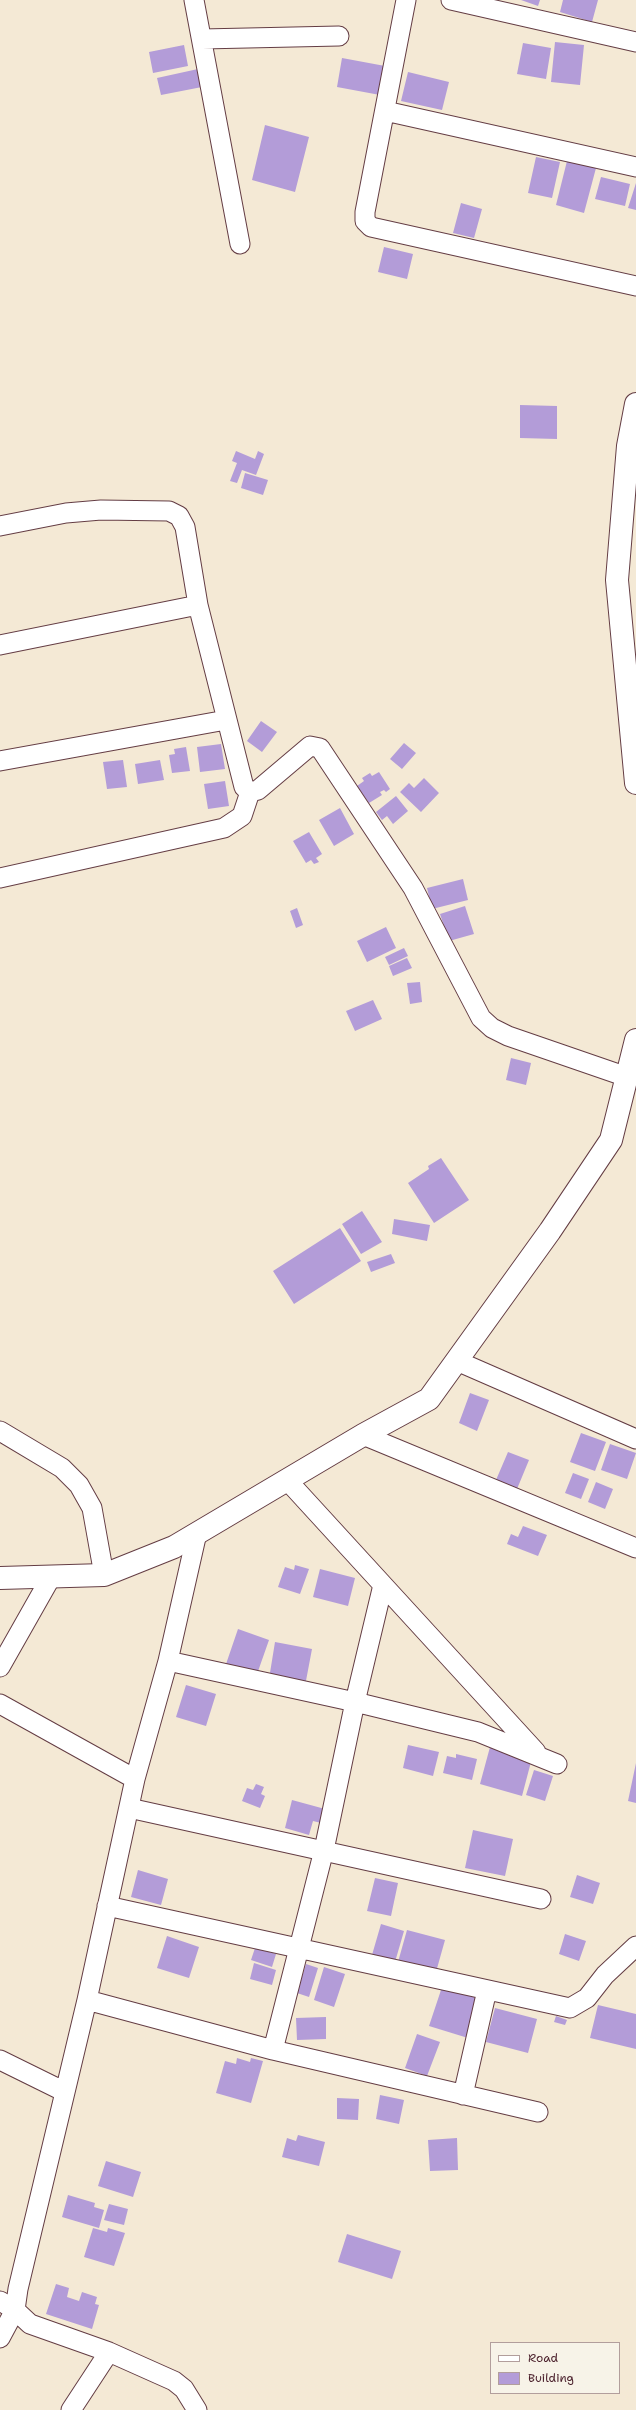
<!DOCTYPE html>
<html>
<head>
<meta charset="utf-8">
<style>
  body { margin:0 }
  #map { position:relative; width:636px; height:2410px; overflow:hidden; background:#f4e9d5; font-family:"Shantell Sans",sans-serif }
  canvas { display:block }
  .legend { position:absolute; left:490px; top:2342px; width:130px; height:52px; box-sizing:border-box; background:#f7f3e8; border:1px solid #b29e9c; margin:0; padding:5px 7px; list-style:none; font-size:12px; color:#4a1f2b }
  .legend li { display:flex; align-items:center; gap:8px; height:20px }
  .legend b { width:20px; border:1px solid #b29e9c }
</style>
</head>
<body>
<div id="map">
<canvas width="636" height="2410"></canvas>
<ul class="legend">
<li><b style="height:5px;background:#fff"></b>Road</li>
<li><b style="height:11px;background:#b39cd8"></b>Building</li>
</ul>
</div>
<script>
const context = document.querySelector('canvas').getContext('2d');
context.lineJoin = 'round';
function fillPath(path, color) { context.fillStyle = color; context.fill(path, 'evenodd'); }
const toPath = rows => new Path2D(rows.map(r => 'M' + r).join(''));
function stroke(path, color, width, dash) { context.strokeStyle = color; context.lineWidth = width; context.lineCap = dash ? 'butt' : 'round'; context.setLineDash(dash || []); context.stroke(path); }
fillPath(toPath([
  [521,0,540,0,538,6],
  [563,0,598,0,592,22,560,12],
  [555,42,584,45,580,85,551,82],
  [523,43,551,48,546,79,517,74],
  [184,45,188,66,153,73,149,52],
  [342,58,385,66,380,95,337,87],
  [198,69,202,87,161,95,157,78],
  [408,72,449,82,442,110,401,101],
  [265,125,309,137,295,192,252,180],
  [536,157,560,162,552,198,528,193],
  [567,161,596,168,584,213,556,205],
  [601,177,630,184,625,206,595,199],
  [636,183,636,210,628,208],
  [461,203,482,209,474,238,453,233],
  [384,247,413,254,407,279,378,272],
  [520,405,557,406,557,439,520,438],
  [236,451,255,459,258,451,264,454,256,475,242,470,237,483,230,481,237,463,232,461],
  [245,473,268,480,263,495,241,488],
  [261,721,277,732,262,752,247,741],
  [404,743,416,753,402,769,390,759],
  [221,744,225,769,200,772,197,747],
  [186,747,190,771,172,773,169,755,175,754,174,749],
  [123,760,127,787,107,789,103,762],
  [160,760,164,780,138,784,135,764],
  [379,772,390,789,386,792,384,790,380,792,382,795,369,803,357,786,364,781,362,778,370,773,372,776],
  [424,778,439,793,421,812,400,792,409,783,414,788],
  [225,781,229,806,208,809,204,784],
  [396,796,408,811,393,824,387,816,382,820,376,812],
  [340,808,354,834,334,846,319,820],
  [309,832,322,854,316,858,319,862,314,864,311,860,306,863,293,841],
  [463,879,468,900,432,909,427,888],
  [465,906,474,934,449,941,440,914],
  [297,908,303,925,296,928,290,911],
  [386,927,396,948,367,962,357,941],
  [404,948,408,956,389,965,385,957],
  [407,958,412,968,393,976,389,966],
  [420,982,422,1002,410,1004,407,983],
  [373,1000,382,1019,355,1031,346,1011],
  [511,1058,531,1063,526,1085,506,1080],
  [441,1158,469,1200,434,1223,408,1183,429,1169,428,1166],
  [362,1211,382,1242,361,1254,342,1224],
  [394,1219,430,1225,427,1241,392,1234],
  [340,1228,361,1261,294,1304,273,1271],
  [391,1254,395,1263,371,1272,367,1262],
  [470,1393,489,1400,477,1431,459,1423],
  [581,1433,606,1442,595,1471,570,1462],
  [610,1444,636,1453,627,1479,601,1470],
  [508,1452,529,1460,517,1489,496,1480],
  [573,1473,589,1479,581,1499,565,1493],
  [596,1482,613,1489,605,1509,588,1502],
  [523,1526,547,1535,538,1556,507,1544,511,1534,518,1537],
  [295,1565,309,1569,300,1594,278,1587,285,1567,294,1570],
  [320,1569,355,1578,348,1606,313,1597],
  [238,1629,269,1640,256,1677,225,1667],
  [275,1642,312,1649,305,1686,269,1679],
  [186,1685,216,1694,206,1726,176,1717],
  [408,1745,439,1752,433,1776,403,1768],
  [490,1747,532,1758,522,1796,480,1784],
  [456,1754,477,1759,472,1780,443,1773,447,1756,456,1758],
  [636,1763,636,1803,628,1801],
  [534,1770,553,1776,545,1801,526,1795],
  [256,1784,264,1787,261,1794,265,1796,260,1808,242,1801,247,1788,253,1790],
  [292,1800,325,1809,321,1823,313,1821,309,1835,285,1828],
  [473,1830,513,1839,505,1876,465,1868],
  [138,1870,168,1879,161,1905,131,1897],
  [577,1875,600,1883,593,1904,570,1897],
  [375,1878,398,1883,391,1916,367,1911],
  [381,1924,404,1931,395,1962,372,1955],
  [407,1930,445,1940,436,1972,398,1962],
  [565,1934,586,1941,579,1961,559,1954],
  [167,1936,199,1947,189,1978,157,1968],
  [255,1948,276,1954,272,1967,251,1960],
  [254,1963,276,1970,272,1985,250,1979],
  [306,1964,318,1968,309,1997,297,1993],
  [324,1967,345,1974,334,2007,314,2000],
  [442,1987,480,1999,468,2038,429,2026],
  [598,2005,636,2014,636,2049,590,2038],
  [495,2008,537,2019,528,2053,486,2042],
  [556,2016,567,2020,565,2025,554,2022],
  [326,2017,326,2039,297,2040,296,2018],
  [417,2034,440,2042,427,2076,405,2068],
  [237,2058,250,2062,251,2058,263,2061,251,2103,216,2093,225,2061,236,2064],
  [380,2095,404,2100,399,2124,376,2119],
  [337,2098,359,2099,358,2120,337,2119],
  [298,2135,325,2142,319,2166,282,2157,287,2138,296,2141],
  [457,2138,458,2170,430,2171,428,2140],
  [106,2161,141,2172,133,2197,98,2186],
  [68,2195,95,2203,94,2207,104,2210,99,2228,62,2217],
  [109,2204,128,2209,124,2225,104,2220],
  [93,2228,107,2232,108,2228,125,2233,114,2266,84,2257],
  [347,2234,401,2251,392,2279,338,2262],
  [56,2284,69,2288,67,2297,79,2301,82,2292,97,2297,95,2304,99,2305,92,2329,46,2314]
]), '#b39cd8');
const street = toPath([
  [194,0,240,244],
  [406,0,365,212,365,221,371,227,636,286],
  [451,0,636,42],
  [202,39,339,36],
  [385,111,636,167],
  [0,526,66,513,101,510,169,511,179,516,185,527,198,605,244,787,250,792,258,790,310,746,320,748,413,888,481,1018,492,1028,508,1036,627,1077],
  [0,645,198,605],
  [0,761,226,720],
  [0,878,224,828,242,816,250,792],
  [457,1361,636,1439],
  [0,1431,62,1468,79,1485,92,1508,104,1575],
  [363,1435,636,1548],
  [287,1480,536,1752],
  [197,1533,168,1661,135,1779,87,2000,18,2289,15,2310,30,2324,109,2352,174,2381,184,2389,197,2410],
  [168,1661,355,1702,478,1732,557,1764],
  [0,1667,51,1577],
  [0,1704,135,1779],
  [129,1808,541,1899],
  [107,1906,570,2008,587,1998,605,1975,636,1946],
  [87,2000,273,2050,538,2112],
  [273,2050,324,1850,355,1702,383,1585],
  [0,2060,65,2092],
  [463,2095,487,1990],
  [0,2301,15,2310,0,2338],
  [71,2410,109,2352]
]);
const secondary = toPath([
  [636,404,628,446,617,580,636,783],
  [0,1578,104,1575,174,1547,363,1435,429,1399,550,1231,611,1140,636,1040]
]);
stroke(street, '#643d44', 21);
stroke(secondary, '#643d44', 24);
stroke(street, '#fff', 19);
stroke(secondary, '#fff', 22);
</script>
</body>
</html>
